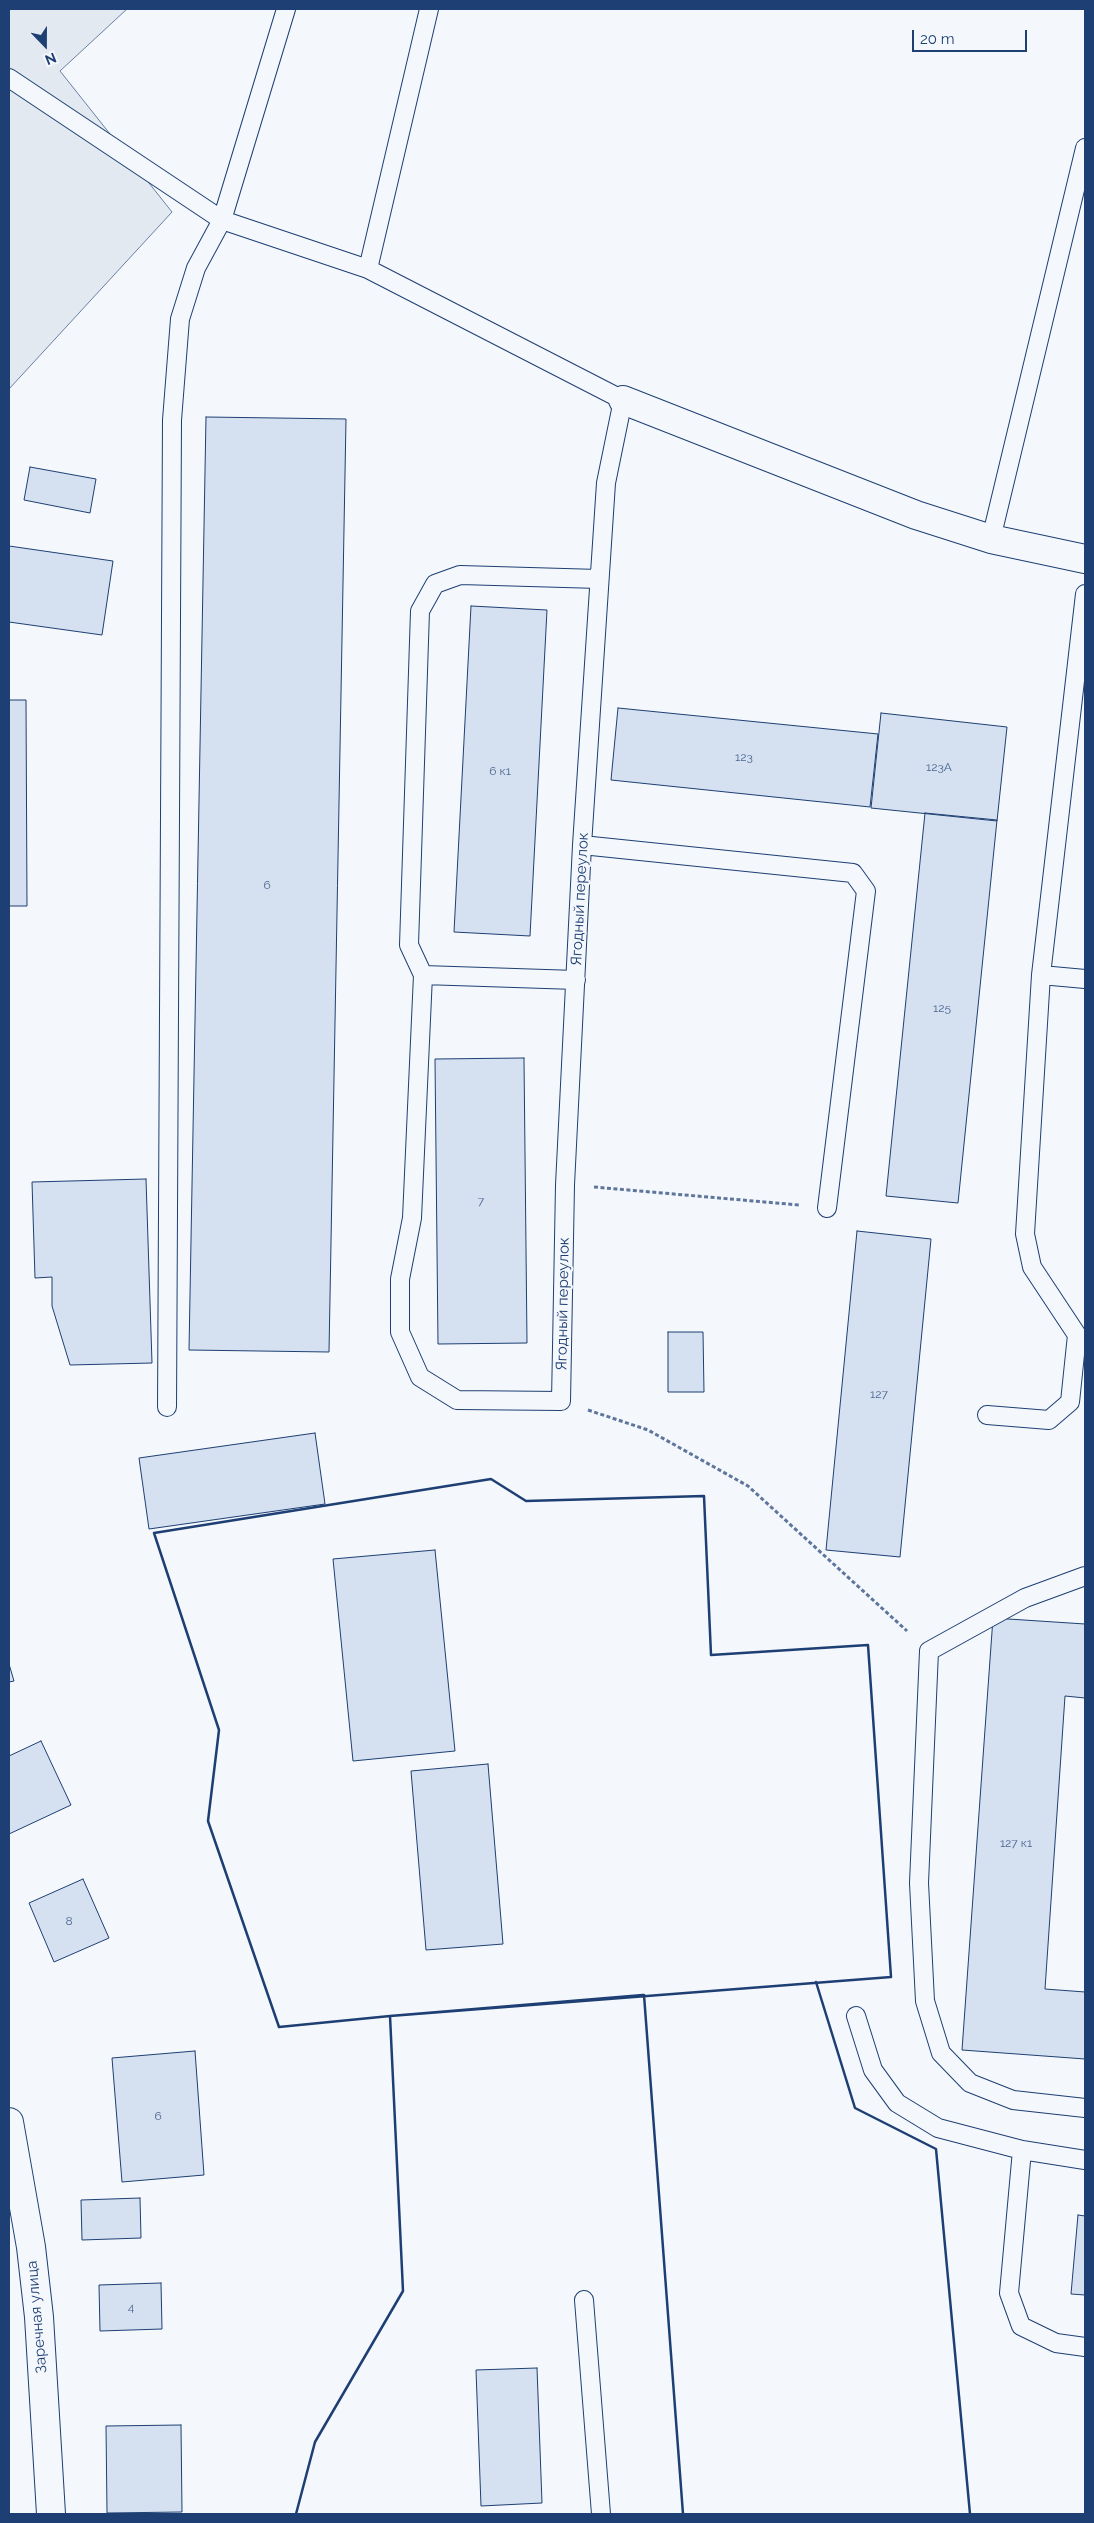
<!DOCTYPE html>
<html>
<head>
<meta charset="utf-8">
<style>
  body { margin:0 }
  #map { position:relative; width:1094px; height:2523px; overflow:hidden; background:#f4f7fb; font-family:Raleway,sans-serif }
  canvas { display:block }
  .frame { position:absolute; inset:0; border:10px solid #1d3f73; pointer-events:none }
  .north { position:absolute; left:20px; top:20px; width:50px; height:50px; -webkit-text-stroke:4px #f4f7fb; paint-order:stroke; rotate:158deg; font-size:14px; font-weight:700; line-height:20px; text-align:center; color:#1d3f73 }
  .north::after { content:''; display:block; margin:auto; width:18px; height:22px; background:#1d3f73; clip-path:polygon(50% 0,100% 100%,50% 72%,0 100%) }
  .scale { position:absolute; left:912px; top:30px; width:115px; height:22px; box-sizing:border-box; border:2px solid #1d3f73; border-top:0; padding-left:6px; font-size:15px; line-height:18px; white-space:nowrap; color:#1d3f73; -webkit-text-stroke:4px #f4f7fb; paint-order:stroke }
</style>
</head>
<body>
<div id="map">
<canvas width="1094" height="2523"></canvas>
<div class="frame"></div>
<div class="north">N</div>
<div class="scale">20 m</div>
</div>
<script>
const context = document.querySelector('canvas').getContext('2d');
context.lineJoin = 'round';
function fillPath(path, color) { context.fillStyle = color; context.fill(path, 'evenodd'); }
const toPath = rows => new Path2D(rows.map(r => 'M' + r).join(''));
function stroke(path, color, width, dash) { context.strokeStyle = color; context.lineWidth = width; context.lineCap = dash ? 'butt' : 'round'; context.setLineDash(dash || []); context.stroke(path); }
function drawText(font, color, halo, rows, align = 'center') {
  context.font = font + ' Raleway,sans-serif'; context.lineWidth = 4; context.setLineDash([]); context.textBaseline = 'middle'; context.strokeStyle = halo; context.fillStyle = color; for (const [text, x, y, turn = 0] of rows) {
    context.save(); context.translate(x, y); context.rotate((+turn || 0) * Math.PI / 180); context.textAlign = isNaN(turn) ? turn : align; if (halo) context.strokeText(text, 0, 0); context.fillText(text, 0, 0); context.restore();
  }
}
const green = toPath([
  [9,9,127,9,60,71,172,212,9,389,9,9]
]);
fillPath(green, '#e3e9f0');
stroke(green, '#687fa3', 1);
const building = toPath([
  [206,417,346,419,329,1352,189,1350,206,417],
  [30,467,96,479,90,513,24,500,30,467],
  [9,546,113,561,102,635,9,622,9,546],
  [471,606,547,610,530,936,454,932,471,606],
  [9,700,26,700,27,906,9,906,9,700],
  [618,708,878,734,870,807,611,780,618,708],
  [881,713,1007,727,997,821,871,808,881,713],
  [925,813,997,820,958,1203,886,1196,925,813],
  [524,1058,527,1343,438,1344,435,1059,524,1058],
  [146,1179,152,1363,70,1365,52,1306,52,1277,35,1278,32,1182,146,1179],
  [857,1231,931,1239,900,1557,826,1550,857,1231],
  [668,1332,703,1332,704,1392,668,1392,668,1332],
  [315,1433,325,1504,149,1529,139,1458,315,1433],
  [435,1550,455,1751,353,1761,333,1559,435,1550],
  [993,1618,1085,1624,1085,1698,1065,1696,1045,1989,1085,1992,1085,2059,962,2050,993,1618],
  [9,1664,14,1681,9,1682,9,1664],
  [41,1741,71,1805,9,1834,9,1756,41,1741],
  [488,1764,503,1944,426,1950,411,1771,488,1764],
  [83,1879,109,1938,54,1962,29,1903,83,1879],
  [195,2051,204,2175,122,2182,112,2058,195,2051],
  [140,2198,141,2238,82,2240,81,2200,140,2198],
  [1078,2215,1085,2216,1085,2295,1071,2294,1078,2215],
  [161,2283,162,2329,100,2331,99,2285,161,2283],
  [537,2368,542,2503,481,2506,476,2370,537,2368],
  [181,2425,182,2512,107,2513,106,2426,181,2425]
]);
fillPath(building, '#d5e0f0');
stroke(building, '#1d3f73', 1);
const service = toPath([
  [9,78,222,220,368,269,623,400,606,483,582,845,565,1185,561,1401,457,1400,420,1377,400,1332,400,1279,412,1218,423,975],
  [368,269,429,9],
  [991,539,1085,148],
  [582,845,853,873,866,891,827,1208],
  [1041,975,1085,979],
  [576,980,423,975,409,945,420,611,435,584,460,575,599,579],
  [167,1407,172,420,180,319,196,268,222,220,286,9],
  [987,1415,1049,1420,1070,1402,1077,1335,1032,1267,1025,1234,1041,975,1085,594],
  [1085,1576,1025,1598,929,1651,919,1883,925,2001,941,2053,970,2083,1013,2100,1085,2108],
  [856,2016,873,2070,897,2103,938,2128,1022,2150,1085,2160],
  [1022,2150,1009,2293,1021,2326,1056,2343,1085,2347],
  [584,2300,601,2514]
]);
const minor = toPath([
  [623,400,916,515,991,539,1085,559],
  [9,2122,31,2247,39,2317,51,2514]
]);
stroke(service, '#1d3f73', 20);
stroke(minor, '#1d3f73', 30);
stroke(toPath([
  [594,1187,799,1205],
  [588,1410,648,1430,748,1486,907,1631]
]), '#5e769c', 3, [4, 2.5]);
stroke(service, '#f4f7fb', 18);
stroke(minor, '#f4f7fb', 28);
stroke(toPath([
  [816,1982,855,2108,936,2149,970,2514],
  [644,1995,683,2514],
  [296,2514,315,2442,403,2291,390,2016,891,1977,868,1645,711,1655,704,1496,526,1501,491,1479,154,1533,219,1730,208,1821,279,2027,390,2016,643,1995]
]), '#1d3f73', 2.5);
drawText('12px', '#4b6792', null, [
  ["123",744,757],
  ["123А",939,767],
  ["6 к1",500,771],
  ["6",267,885],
  ["125",942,1008],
  ["7",481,1201],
  ["127",879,1394],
  ["127 к1",1016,1843],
  ["8",69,1921],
  ["6",158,2116],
  ["4",131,2307]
]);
drawText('15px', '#1d3f73', '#f4f7fb', [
  ["Ягодный переулок",580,899,-87],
  ["Ягодный переулок",563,1304,-89],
  ["Заречная улица",37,2317,-95]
]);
</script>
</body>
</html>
